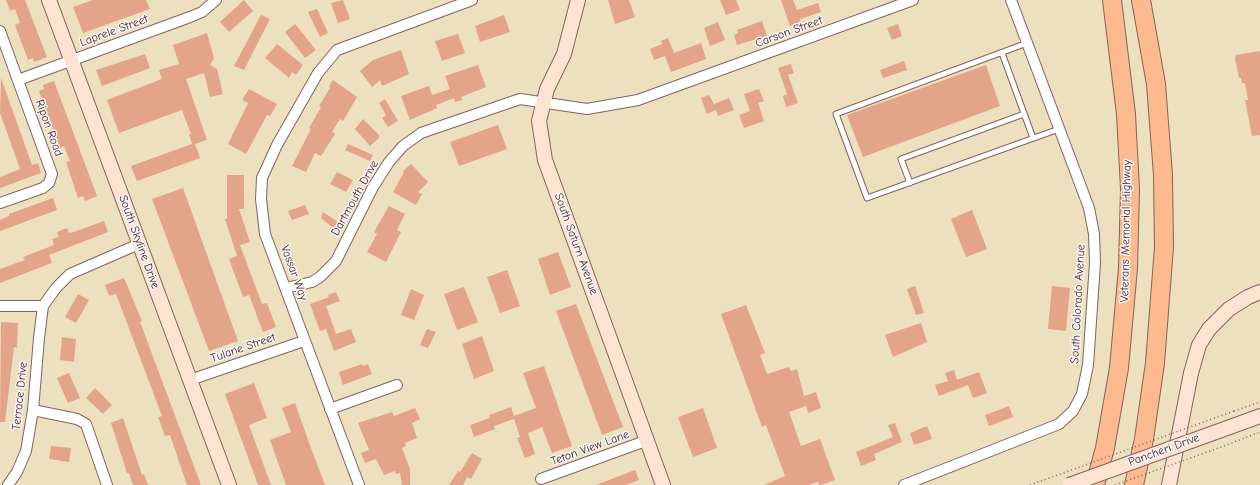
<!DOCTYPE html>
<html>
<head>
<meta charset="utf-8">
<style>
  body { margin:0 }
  canvas { display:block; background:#ece0bf }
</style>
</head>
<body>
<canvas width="1260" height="485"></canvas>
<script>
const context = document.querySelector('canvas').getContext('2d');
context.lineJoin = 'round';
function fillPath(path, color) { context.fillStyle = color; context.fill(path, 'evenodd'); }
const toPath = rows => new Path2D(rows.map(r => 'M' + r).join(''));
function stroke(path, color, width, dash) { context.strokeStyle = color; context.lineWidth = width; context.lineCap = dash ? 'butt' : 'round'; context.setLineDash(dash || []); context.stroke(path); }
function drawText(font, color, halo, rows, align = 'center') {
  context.font = font + ' "Comic Neue",sans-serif'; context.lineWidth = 3; context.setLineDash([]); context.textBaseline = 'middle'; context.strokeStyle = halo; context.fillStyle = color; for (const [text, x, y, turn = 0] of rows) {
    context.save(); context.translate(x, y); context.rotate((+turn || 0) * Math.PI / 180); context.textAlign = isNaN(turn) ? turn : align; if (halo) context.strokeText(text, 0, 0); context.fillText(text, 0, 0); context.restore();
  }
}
fillPath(toPath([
  [6,0,25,0,47,57,34,62,33,58,28,60,15,25,20,23,15,9,10,11],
  [93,0,146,0,150,9,83,33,73,7],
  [244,0,253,11,229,32,220,22],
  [343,0,350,19,338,23,331,3],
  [608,0,629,0,635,17,615,24],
  [720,0,736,0,740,10,726,15],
  [781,0,793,0,797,10,818,3,821,12,800,19,801,22,790,26],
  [317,9,328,33,320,37,308,12],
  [261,15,270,19,244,70,234,66],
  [504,15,510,32,480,42,475,26],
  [762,21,767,36,737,45,734,35,738,33,737,30],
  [718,22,725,40,710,46,704,28],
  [295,24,316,50,305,58,285,32],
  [898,24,902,36,892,40,887,28],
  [207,33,214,58,210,65,217,69,223,94,210,97,204,73,186,79,207,140,195,144,200,158,137,181,131,166,192,144,189,134,191,134,182,110,119,133,107,100,162,79,159,70,179,64,173,45],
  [458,34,465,53,442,61,435,41],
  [668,38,674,53,701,43,706,59,671,72,665,56,654,60,650,49,662,44,661,41],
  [277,44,303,65,296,75,292,72,289,78,265,58],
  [401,50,409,74,382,86,380,80,372,87,360,71,373,60],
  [1260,51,1260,135,1252,136,1245,100,1248,100,1245,83,1242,83,1241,78,1239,78,1235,59,1236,55],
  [145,54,150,68,102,86,96,70],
  [904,61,907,70,883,78,880,70],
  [791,64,794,73,788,75,798,103,786,107,783,96,787,94,778,68],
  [478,65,486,87,461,97,462,100,455,102,454,98,436,105,437,108,410,120,401,96,429,86,432,95,450,89,445,76],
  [986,65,1000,106,863,157,847,115],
  [1,78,32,165,38,163,41,173,0,188,0,177,20,169,0,113],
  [333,80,357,97,343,121,340,119,332,132,335,134,321,156,315,153,306,172,292,166,311,129,309,128,321,107,319,106,330,88,329,86],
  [54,81,97,196,85,201,83,196,78,198,66,162,70,161,64,146,60,148,39,91,44,89,43,85],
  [249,89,277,104,270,116,267,115,246,154,228,144,248,103,242,100],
  [759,89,764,101,758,103,764,121,744,128,739,115,750,111,744,94],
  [709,95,714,104,729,98,734,110,718,116,716,110,707,114,701,98],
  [385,99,398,121,388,127,382,118,386,115,379,103],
  [363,119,379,135,379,138,370,146,355,129],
  [498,125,507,149,459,166,450,142],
  [348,144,373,155,370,161,345,150],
  [411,164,428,182,418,192,422,194,416,205,393,192,404,172,403,171],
  [337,172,353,180,346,192,330,184],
  [227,175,244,175,244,209,239,209,250,242,240,245,262,304,267,303,276,327,263,332,249,295,243,297,229,259,237,256,225,219,227,219],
  [183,188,238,341,209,351,152,199],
  [53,198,57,210,0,231,0,220,9,216,9,214],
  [305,205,309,214,292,220,288,211],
  [389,206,405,214,397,230,401,232,386,262,367,252,377,234,374,232],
  [972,210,987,249,966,257,951,219],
  [323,212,338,222,333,228,321,218],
  [104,221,108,232,49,255,52,263,0,283,0,269,25,260,23,257,54,245,52,239,59,237,57,232,67,228,69,233,74,232],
  [558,252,571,287,550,295,538,259],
  [507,270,520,306,500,313,487,277],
  [124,278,142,321,140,322,201,485,187,485,170,435,165,436,158,417,162,416,116,294,109,296,105,285],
  [915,286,924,313,916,315,907,289],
  [1052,286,1070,288,1066,331,1048,329],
  [464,287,478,322,457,330,444,294],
  [411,289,424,295,414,320,401,315],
  [336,292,340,301,326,306,336,334,351,329,356,342,334,351,326,329,320,331,310,304,329,297,328,295],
  [78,294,89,300,76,323,65,317],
  [576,304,623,427,602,435,556,311],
  [746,305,765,353,760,355,767,374,789,367,791,371,797,369,804,396,816,392,821,408,808,413,806,406,789,412,801,446,820,439,835,480,821,485,819,485,818,482,809,485,764,485,785,476,766,425,762,427,721,314],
  [1,322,18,323,17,348,14,347,5,422,0,422],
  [921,323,927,342,893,357,885,335],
  [427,329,436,332,428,348,420,345],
  [482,336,494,371,474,379,462,344],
  [62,337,76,339,74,362,60,360],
  [362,364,363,366,368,364,372,374,343,385,339,372],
  [544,366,572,446,552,453,542,427,528,433,535,454,525,458,517,438,520,437,514,419,494,426,495,429,474,437,470,425,490,418,489,415,511,407,514,416,536,408,523,373],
  [954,370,957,380,979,372,987,393,973,398,968,385,939,396,935,385,948,381,945,373],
  [69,373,80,398,68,403,57,378],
  [254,383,267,418,249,425,271,485,258,485,225,394],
  [95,388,112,405,103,414,86,398],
  [295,403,308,440,325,485,286,485,270,440,291,432,282,408],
  [1009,406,1013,417,989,426,985,415],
  [415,408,420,419,412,423,417,438,405,443,406,446,402,448,410,469,410,485,402,485,400,473,396,474,395,471,384,475,376,459,365,463,361,453,369,450,358,423,392,412,394,416],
  [703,408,717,448,693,457,678,417],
  [123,418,142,475,144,474,148,485,133,485,129,473,127,473,111,423],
  [895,423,902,442,874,454,876,460,861,466,856,452,893,437,888,425],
  [927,426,932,439,914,445,910,433],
  [51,446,71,448,69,462,49,459],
  [472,453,482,459,471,479,467,477,463,485,449,485,458,471,460,472],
  [635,470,639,480,626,485,596,485]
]), '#e3a48a');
const lane = toPath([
  [1027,43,836,114,867,198,1059,129],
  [1002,53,1033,138],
  [910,183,901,159,1024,114]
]);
const street = toPath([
  [0,31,52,174,49,183,43,188,0,203],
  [18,80,190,17,202,12,216,0],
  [286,288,312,282,320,277,336,261,373,187,389,162,403,146,421,133,520,99,587,109,638,100,913,0],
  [0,306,43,306,56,288,70,274,139,244],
  [190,380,304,341],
  [330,409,397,385],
  [33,410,77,419,86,424,107,485],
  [541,479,648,440],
  [8,485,17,472,26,451,33,410,39,338,43,306],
  [359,485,265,234,261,199,262,178,277,145,318,73,337,50,472,0],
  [904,485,1059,424,1073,411,1082,394,1088,365,1095,263,1094,234,1089,208,1011,0]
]);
const secondary = toPath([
  [49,0,229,485],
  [578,0,564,54,547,89,539,121,545,160,663,485],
  [1230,427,1260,416],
  [1169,485,1191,373,1199,345,1209,329,1229,309,1248,297,1260,292]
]);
const highway = toPath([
  [1095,485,1105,448,1119,368,1128,268,1130,189,1126,114,1112,0],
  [1134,485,1144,439,1155,363,1164,247,1163,175,1156,84,1141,0]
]);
stroke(lane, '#83635f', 7);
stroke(street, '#83635f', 12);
stroke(secondary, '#83635f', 16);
stroke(highway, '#83635f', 20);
stroke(toPath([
  [1234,411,1260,402],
  [1224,446,1260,432],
  [1030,485,1041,481]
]), '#83635f', 1.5, [1, 3]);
stroke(lane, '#fff', 5);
stroke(street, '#fff', 10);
stroke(secondary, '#fee3d2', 14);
stroke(highway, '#fcba8e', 18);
const secondaryBridge = toPath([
  [1069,485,1230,427]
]);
stroke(secondaryBridge, '#83635f', 16, []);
stroke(toPath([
  [1041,481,1234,411],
  [1115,485,1224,446]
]), '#83635f', 1.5, [1, 3]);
stroke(secondaryBridge, '#fee3d2', 14);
drawText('12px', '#4a1f2b', '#f6f6f2', [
  ["Laprele Street",114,31,-20],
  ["Carson Street",789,32,-20],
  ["Ripon Road",49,128,70],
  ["Dartmouth Drive",355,198,-61],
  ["Veterans Memorial Highway",1126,231,-89],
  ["South Skyline Drive",139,242,70],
  ["South Saturn Avenue",576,244,70],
  ["Vassar Way",294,273,70],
  ["South Colorado Avenue",1078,304,-87],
  ["Tulane Street",243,348,-19],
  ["Terrace Drive",20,396,-84],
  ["Teton View Lane",590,448,-20],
  ["Pancheri Drive",1164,450,-20]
]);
</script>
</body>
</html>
